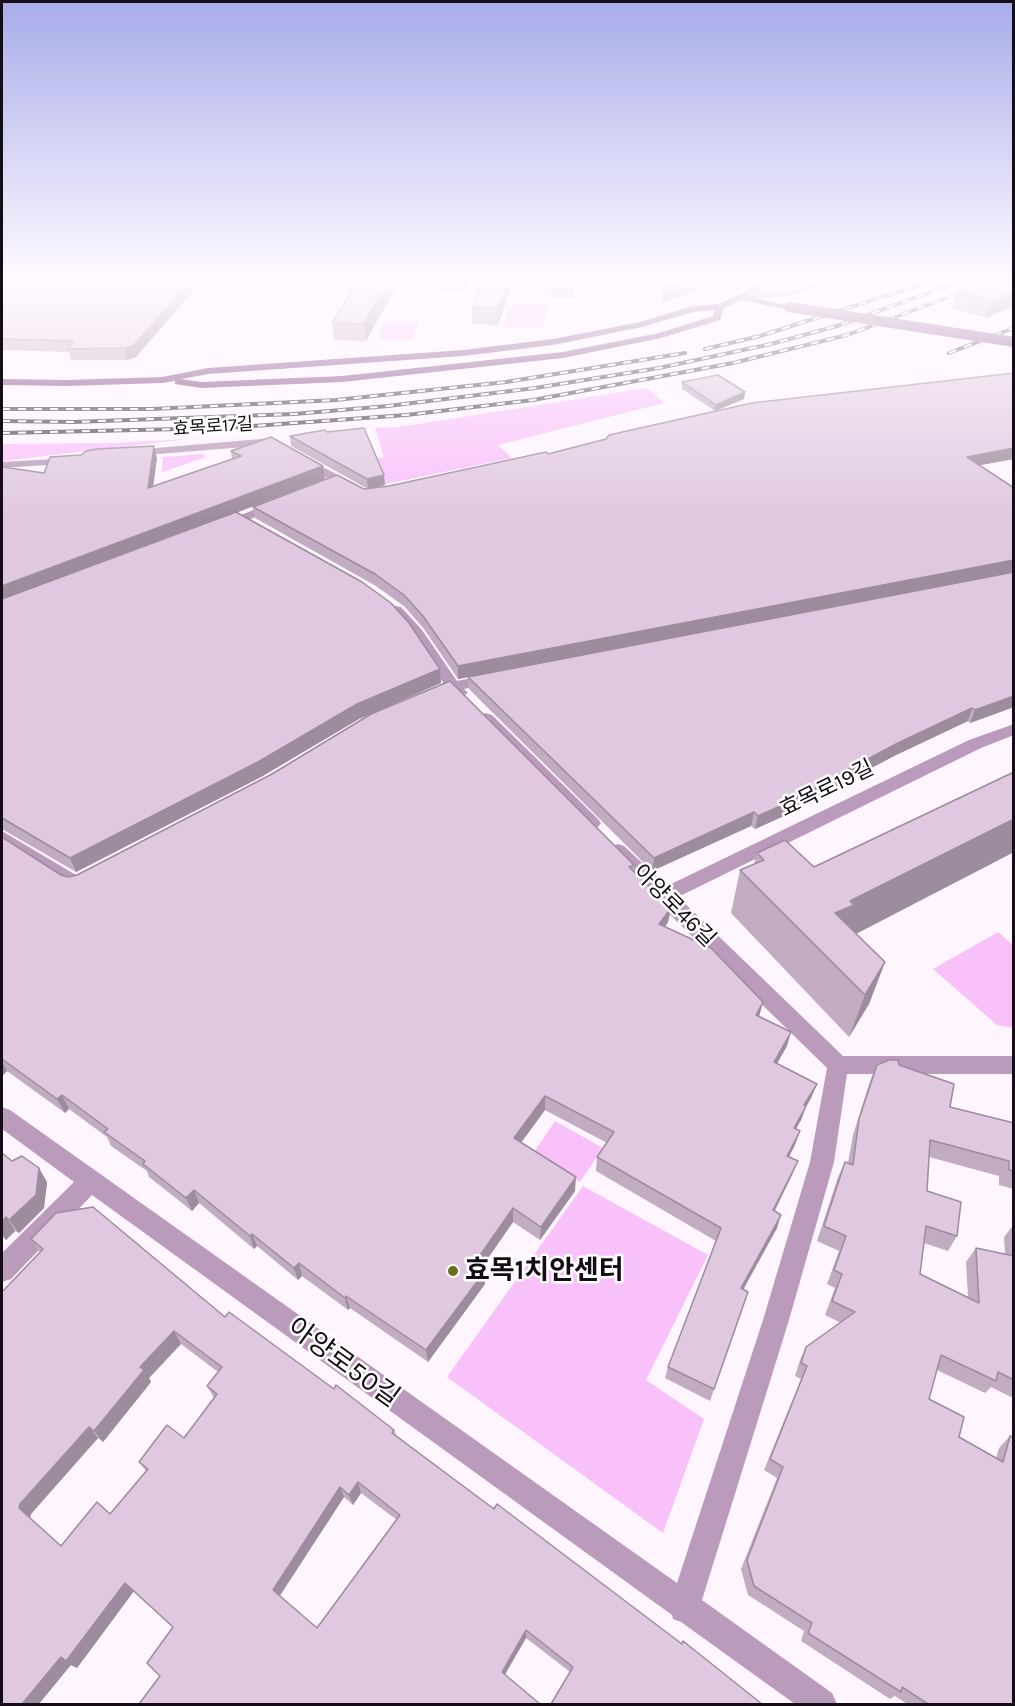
<!DOCTYPE html>
<html>
<head>
<meta charset="utf-8">
<style>
  body { margin:0 }
  #map { position:relative; width:1015px; height:1706px; overflow:hidden; background:#fff5ff; font-family:Karla,sans-serif }
  canvas { display:block }
  .frame { position:absolute; inset:0; border:3px solid #150d15; pointer-events:none }
</style>
</head>
<body>
<div id="map">
<canvas width="1015" height="1706"></canvas>
<div class="frame"></div>
</div>
<script>
const context = document.querySelector('canvas').getContext('2d');
context.lineJoin = 'round';
function fillPath(path, color) { context.fillStyle = color; context.fill(path, 'evenodd'); }
const toPath = rows => new Path2D(rows.map(r => 'M' + r).join(''));
function stroke(path, color, width, dash) { context.strokeStyle = color; context.lineWidth = width; context.lineCap = dash ? 'butt' : 'round'; context.setLineDash(dash || []); context.stroke(path); }
function drawText(font, color, halo, rows, align = 'center') {
  context.font = font + ' Karla,"Noto Sans KR",sans-serif'; context.lineWidth = 5; context.setLineDash([]); context.textBaseline = 'middle'; context.strokeStyle = halo; context.fillStyle = color; for (const [text, x, y, turn = 0] of rows) {
    context.save(); context.translate(x, y); context.rotate((+turn || 0) * Math.PI / 180); context.textAlign = isNaN(turn) ? turn : align; if (halo) context.strokeText(text, 0, 0); context.fillText(text, 0, 0); context.restore();
  }
}
fillPath(toPath([
  [509,303,547,305,543,328,503,327],
  [384,321,419,321,413,339,378,339],
  [647,388,664,403,498,445,512,458,376,486,358,484,336,467,384,457,375,428,399,427],
  [189,439,2,461,2,444,116,443],
  [203,454,206,457,162,472,163,457],
  [998,932,1013,945,1013,1028,997,1025,933,969],
  [555,1121,603,1148,580,1182,532,1155],
  [583,1186,708,1255,646,1380,704,1419,663,1533,447,1377]
]), '#f8c1fa');
fillPath(toPath([
  [830,280,843,280,793,295,740,300,736,297,740,294,793,289,830,280],
  [272,438,282,443,282,447,278,448,270,445,133,456,127,453,133,450,272,438],
  [304,457,357,485,359,488,357,491,349,491,300,462,300,458,304,457],
  [73,458,79,461,77,463,2,468,2,462,73,458],
  [275,501,281,505,279,508,227,528,223,529,217,525,275,501],
  [396,606,401,607,422,630,457,681,491,674,499,679,496,682,464,689,468,693,460,698,451,692,434,699,429,697,426,694,429,691,444,684,412,636,389,610,396,606],
  [486,713,492,715,598,819,601,823,598,827,586,827,480,721,478,718,480,715,486,713],
  [1014,724,1014,735,981,748,678,897,843,1056,1014,1056,1014,1074,847,1074,834,1162,789,1320,702,1600,832,1693,837,1704,795,1704,681,1622,673,1619,672,1615,92,1195,11,1279,2,1282,2,1253,74,1182,2,1129,2,1107,10,1110,677,1583,763,1320,810,1162,827,1068,656,901,609,850,612,846,618,844,624,846,667,886,969,740,1014,724],
  [2,831,76,875,83,872,90,874,92,879,90,884,82,888,75,890,68,888,2,845,2,831]
]), '#ba9bbb');
fillPath(toPath([
  [764,280,774,280,743,299,736,297,764,280]
]), '#9b6d9d');
fillPath(toPath([
  [740,294,793,307,789,310,741,300,724,308,720,320,661,338,563,358,342,382,201,388,175,384,175,381,162,383,67,386,2,385,2,379,67,380,162,377,208,368,463,350,553,339,640,322,692,306,718,304,740,294],
  [715,310,713,316,659,333,563,352,342,376,201,382,181,379,208,374,463,356,553,345,642,327,693,312,715,310]
]), '#834c86');
const rail = toPath([
  [705,349,760,336,935,280],
  [949,353,1014,328],
  [2,409,152,409,336,400,506,382,685,353],
  [2,421,73,422,294,414,388,406,535,388,659,368,771,344,837,326,964,280],
  [2,433,225,428,406,415,533,400,733,363,847,335,995,280]
]);
stroke(rail, '#4f464f', 4);
stroke(rail, '#fff', 2, [8]);
stroke(toPath([
  [789,307,1014,342]
]), '#834c86', 10);
fillPath(toPath([
  [2,280,45,280,37,286,38,286,45,280,136,357,127,360,71,360,69,352,2,350],
  [324,280,397,280,398,284,366,341,334,340,332,323,352,290,325,289],
  [434,280,468,280,463,292,435,291],
  [484,280,512,280,511,289,498,325,472,324,472,307],
  [546,280,576,280,573,298,545,297],
  [1014,280,1014,306,986,318,952,308,957,291],
  [1014,373,1014,459,980,465,1014,572,458,679,424,629,405,607,376,586,255,518,253,507,389,486,548,454],
  [682,382,745,392,744,399,715,411,682,389],
  [327,432,385,485,368,489,291,446,290,436],
  [231,451,325,479,237,512,440,669,441,683,359,719,261,777,76,872,2,829,2,832,2,468,44,473,157,458,153,486,232,459],
  [468,677,1014,707,970,723,968,721,894,756,832,789,831,793,793,810,793,812,755,829,751,826,652,871,469,689],
  [2,837,61,875,68,877,634,865,633,871,671,908,668,922,665,927,759,1017,787,1046,777,1063,817,1084,811,1098,806,1107,801,1120,796,1129,795,1145,789,1157,792,1175,775,1211,777,1228,743,1289,748,1292,710,1401,665,1378,668,1367,716,1241,596,1171,597,1157,607,1143,545,1110,521,1143,575,1191,540,1240,513,1222,481,1268,485,1284,428,1362,350,1308,348,1310,302,1276,298,1280,257,1246,254,1249,199,1203,192,1211,149,1177,147,1171,111,1146,107,1137,69,1109,65,1113,7,1071,2,1076],
  [1014,852,856,934,885,962,869,1004,849,1037,731,913,740,870,754,864,757,853,814,867],
  [877,1065,899,1065,950,1107,1014,1123,1014,1189,999,1185,999,1176,929,1157,927,1191,957,1236,948,1251,924,1243,920,1274,968,1297,966,1262,976,1248,1005,1254,1004,1237,1014,1224,1014,1394,1011,1397,991,1387,985,1393,937,1370,929,1399,959,1437,996,1458,999,1448,1010,1436,1014,1704,907,1704,895,1696,890,1699,801,1641,804,1631,748,1595,741,1569,777,1478,764,1470,801,1379,795,1376,800,1360,806,1347,841,1323,825,1315,835,1288,827,1284,839,1251,817,1241,838,1177,845,1162,848,1163,853,1135,870,1081],
  [2,1153,12,1161,47,1182,44,1208,19,1233,15,1231,6,1240,2,1236],
  [31,1239,225,1317,394,1430,396,1435,494,1509,762,1704,570,1672,526,1638,505,1675,160,1676,173,1627,134,1591,77,1668,71,1665,2,1704,40,1252],
  [181,1344,218,1372,207,1386,214,1398,184,1438,139,1462,146,1471,110,1514,61,1546,30,1518,31,1514,98,1438,103,1442,151,1382,149,1378],
  [361,1493,397,1520,317,1628,280,1596,344,1497,353,1505]
]), '#c1acc1');
fillPath(toPath([
  [33,280,45,280,35,288],
  [192,280,203,280,136,357,127,360,125,348],
  [353,280,360,280,353,290],
  [390,280,397,280,398,284,366,341,364,324],
  [463,280,468,280,463,292],
  [509,280,512,280,511,289,498,325,498,308],
  [574,280,576,280,573,298],
  [686,280,704,280,695,291,662,303,663,288],
  [1014,292,1014,306,986,318,991,301],
  [745,392,744,399,715,411,716,405],
  [154,446,157,458,151,501,148,488],
  [1014,448,1014,459,964,468,967,457],
  [323,466,325,479,2,602,2,586],
  [384,475,385,485,368,489,367,479],
  [1014,560,1014,572,458,679,458,666],
  [440,669,441,683,359,719,261,777,76,872,70,858,357,704],
  [1014,696,1014,707,970,723,975,710],
  [972,708,968,721,894,756,832,789,831,793,793,810,793,812,755,829,758,816,898,743],
  [754,812,751,826,652,871,654,858],
  [1014,819,1014,852,842,941,835,913,850,901],
  [671,908,668,922,657,939,659,924],
  [885,962,869,1004,849,1037,865,995],
  [763,1002,759,1017,756,1015],
  [791,1032,787,1046,770,1076,774,1062],
  [2,1062,7,1071,2,1076],
  [817,1084,811,1098,806,1107,801,1120,789,1141,804,1105],
  [62,1095,69,1109,65,1113,57,1099],
  [545,1096,545,1110,514,1152,514,1138],
  [800,1131,795,1145,782,1169,787,1156],
  [798,1161,792,1175,768,1223,773,1210],
  [39,1168,47,1182,44,1208,19,1233,9,1220],
  [576,1177,575,1191,540,1240,541,1227],
  [194,1190,199,1203,192,1211,186,1198],
  [513,1208,513,1222,475,1277,474,1264],
  [781,1215,777,1228,737,1301,741,1288],
  [6,1217,15,1231,6,1240,2,1233,2,1222],
  [252,1234,257,1246,254,1249,250,1236],
  [299,1263,302,1276,298,1280,294,1268],
  [485,1271,485,1284,428,1362,426,1350],
  [346,1296,350,1308,348,1310,345,1298],
  [174,1331,181,1344,149,1378,151,1382,103,1442,94,1431,140,1367],
  [89,1427,98,1438,31,1514,30,1518,19,1508,20,1504],
  [358,1482,361,1493,353,1505,349,1495],
  [340,1487,344,1497,278,1598,273,1590],
  [125,1583,134,1591,77,1668,71,1665,39,1704,22,1704,61,1657],
  [526,1630,526,1638,502,1679,502,1672]
]), '#9d8c9d');
const building = toPath([
  [45,280,192,280,133,346,125,348,68,349,73,341,2,339,2,284,38,286,45,280],
  [359,280,390,280,364,324,332,323,359,280],
  [484,280,509,280,498,308,472,307,484,280],
  [664,280,686,280,663,288,664,280],
  [985,280,1014,280,1014,292,991,301,957,291,985,280],
  [1014,373,1014,448,967,457,1014,488,1014,560,458,666,423,616,404,595,375,574,253,507,337,475,364,489,389,486,546,452,548,454,606,439,609,435,752,403,1014,373],
  [718,375,745,392,716,405,682,382,718,375],
  [364,428,384,475,367,479,290,436,325,430,327,432,364,428],
  [271,437,323,466,2,586,2,468,3,467,44,473,50,457,81,455,86,451,97,449,154,446,148,488,241,456,231,451,271,437],
  [236,512,362,582,391,603,409,623,440,669,357,704,258,762,70,858,2,818,2,599,236,512],
  [1014,572,1014,696,975,710,972,708,898,743,832,778,835,780,795,797,796,799,758,816,754,812,654,858,468,677,1014,572],
  [450,681,634,865,629,867,671,908,659,924,711,948,763,1002,756,1015,791,1032,774,1062,817,1084,804,1105,806,1106,794,1128,800,1131,787,1156,798,1161,773,1210,781,1215,741,1288,748,1292,714,1389,668,1367,721,1228,597,1157,614,1132,545,1096,514,1138,576,1177,541,1227,513,1208,474,1264,485,1271,426,1350,346,1296,345,1298,299,1263,294,1268,252,1234,250,1236,194,1190,186,1198,143,1164,145,1161,104,1132,108,1129,62,1095,57,1099,2,1059,2,837,61,875,68,877,77,875,272,774,371,714,450,681],
  [1014,772,1014,819,850,901,854,905,835,913,885,962,865,995,740,870,764,860,757,853,785,840,814,867,1014,772],
  [889,1060,898,1060,899,1065,954,1084,950,1107,1014,1123,1014,1171,1009,1170,1009,1161,930,1140,927,1191,961,1202,957,1236,926,1226,920,1274,979,1303,976,1248,1014,1256,1014,1380,998,1372,996,1381,941,1355,929,1399,964,1417,959,1437,1003,1462,1010,1436,1014,1438,1014,1704,928,1704,902,1687,901,1692,808,1633,812,1623,754,1586,747,1560,783,1467,770,1459,807,1366,801,1363,806,1347,855,1312,832,1301,842,1274,834,1270,846,1236,824,1226,845,1162,853,1165,859,1119,877,1065,889,1060],
  [2,1153,12,1161,22,1156,39,1168,36,1195,9,1220,6,1217,2,1222,2,1153],
  [93,1207,225,1317,229,1312,334,1389,336,1385,394,1430,392,1433,494,1509,497,1504,682,1644,683,1641,762,1704,551,1704,573,1667,526,1630,502,1672,540,1704,139,1704,160,1676,147,1663,173,1627,125,1583,66,1661,61,1657,22,1704,2,1704,2,1292,43,1249,31,1239,56,1213,93,1207],
  [174,1331,222,1367,207,1386,217,1394,184,1438,167,1425,139,1462,148,1469,110,1514,97,1502,61,1546,19,1508,20,1504,89,1427,94,1431,144,1370,140,1367,174,1331],
  [358,1482,400,1515,317,1628,273,1590,340,1487,349,1495,358,1482]
]);
fillPath(building, '#e0c8e0');
stroke(building, '#9d8c9d', 1.5);
const sky = context.createLinearGradient(0, 0, 0, 519);
sky.addColorStop(0, '#a8acea');
sky.addColorStop(0.54, '#fffaff');
sky.addColorStop(1, '#fffaff00');
context.fillStyle = sky;
context.fillRect(0, 0, 1015, 519);
for (const [x, y, r, color] of [
  [453,1271,6,"#677018"]
]) { const dot = new Path2D(); dot.arc(x, y, r, 0, 2 * Math.PI); context.fillStyle = color; context.fill(dot); stroke(dot, '#fff', 2); }
drawText('18px', '#150d15', '#fff', [
  ["효목로17길",213,427,-4]
]);
drawText('22px', '#150d15', '#fff', [
  ["효목로19길",827,789,-26],
  ["아양로46길",674,906,45]
]);
drawText('bold 27px', '#150d15', '#fff', [
  ["효목1치안센터",465,1271]
], 'left');
drawText('27px', '#150d15', '#fff', [
  ["아양로50길",343,1363,36]
]);
</script>
</body>
</html>
